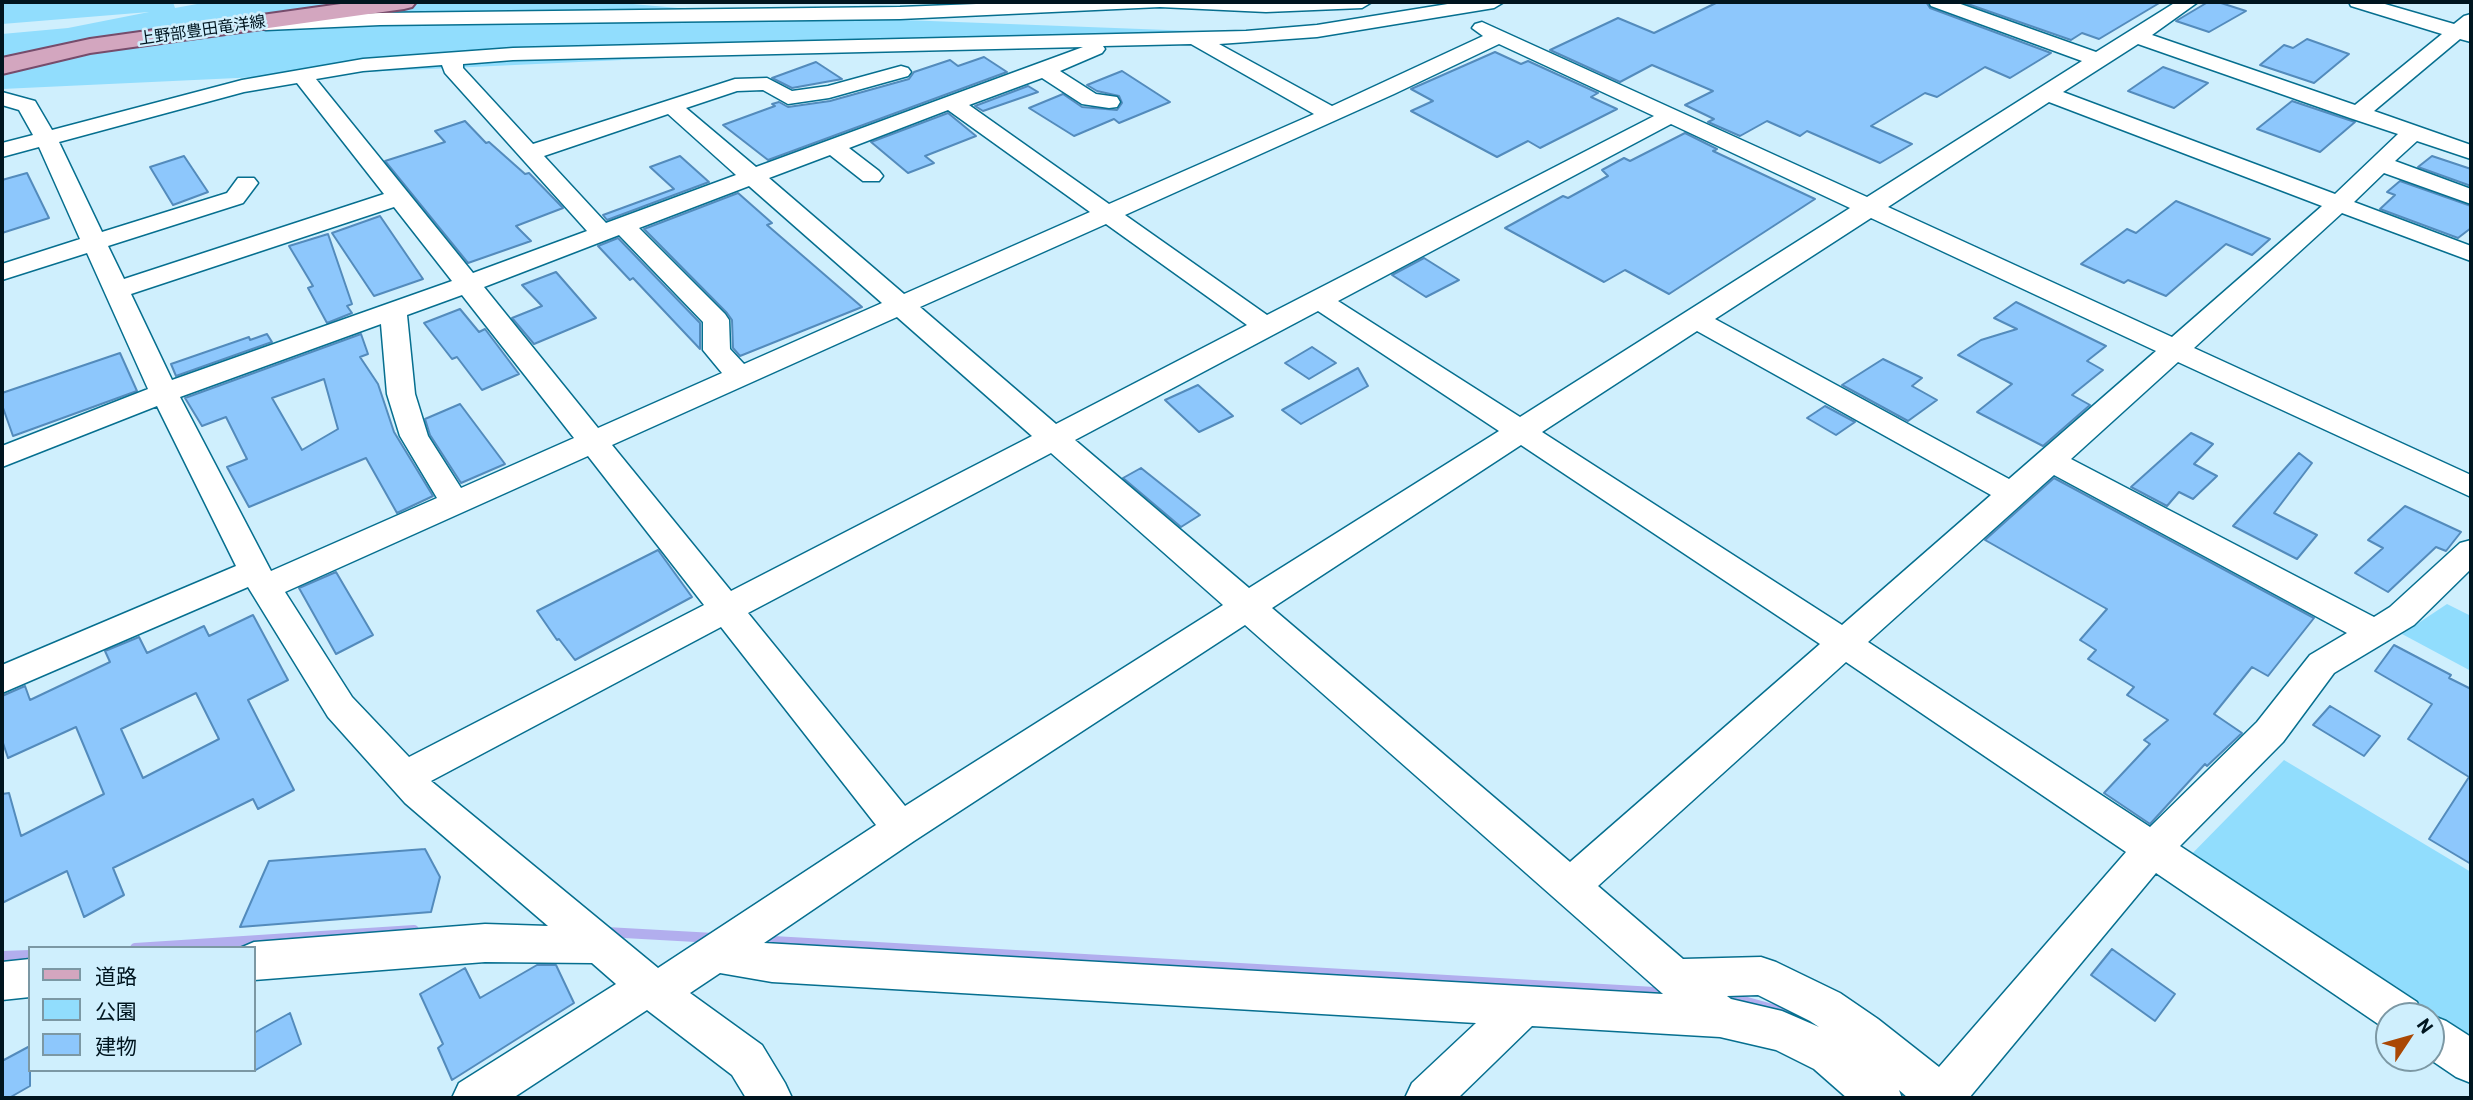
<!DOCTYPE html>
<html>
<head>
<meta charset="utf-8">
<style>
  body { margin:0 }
  #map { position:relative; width:2473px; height:1100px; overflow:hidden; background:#cfeffd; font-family:Barlow,"Noto Sans JP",sans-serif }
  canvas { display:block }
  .frame { position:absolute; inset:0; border:4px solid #00151f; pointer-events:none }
  .legend { position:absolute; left:28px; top:946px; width:228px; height:126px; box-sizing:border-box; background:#cfeffd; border:2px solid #7c98a4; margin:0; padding:9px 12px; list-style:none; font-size:21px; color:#00151f }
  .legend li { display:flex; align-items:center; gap:14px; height:35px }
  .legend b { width:35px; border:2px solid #7c98a4 }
  .north { position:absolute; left:2375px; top:1002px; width:70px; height:70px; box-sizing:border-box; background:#cfeffd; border:2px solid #7c98a4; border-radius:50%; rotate:54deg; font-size:19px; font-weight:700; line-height:28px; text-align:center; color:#00151f }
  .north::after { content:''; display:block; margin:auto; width:24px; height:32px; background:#aa4804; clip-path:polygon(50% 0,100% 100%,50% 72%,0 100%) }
</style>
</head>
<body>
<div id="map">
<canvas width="2473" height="1100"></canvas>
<div class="frame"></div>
<ul class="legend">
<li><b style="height:9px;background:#d3a6bf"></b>道路</li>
<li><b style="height:19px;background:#91ddfd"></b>公園</li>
<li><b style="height:19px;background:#8dc7fc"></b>建物</li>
</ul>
<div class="north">N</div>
</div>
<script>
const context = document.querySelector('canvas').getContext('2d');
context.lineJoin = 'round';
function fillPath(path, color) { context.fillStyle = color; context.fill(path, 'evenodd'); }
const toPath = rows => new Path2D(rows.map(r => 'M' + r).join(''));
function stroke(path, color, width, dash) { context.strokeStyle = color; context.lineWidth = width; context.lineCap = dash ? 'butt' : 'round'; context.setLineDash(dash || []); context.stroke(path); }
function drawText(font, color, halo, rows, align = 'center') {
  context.font = font + ' Barlow,"Noto Sans JP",sans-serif'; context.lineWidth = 5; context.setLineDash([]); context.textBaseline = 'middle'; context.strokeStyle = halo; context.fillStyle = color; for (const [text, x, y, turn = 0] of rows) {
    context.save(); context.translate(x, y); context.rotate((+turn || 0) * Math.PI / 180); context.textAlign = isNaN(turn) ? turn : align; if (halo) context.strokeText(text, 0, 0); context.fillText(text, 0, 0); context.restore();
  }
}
fillPath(toPath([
  [2,2,173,2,175,8,208,2,610,2,746,14,1220,32,2,89,2,34,68,28,149,12,2,24],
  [2447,604,2471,616,2471,671,2402,634],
  [2284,760,2471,872,2471,1028,2460,1054,2431,1016,2402,1016,2179,867]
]), '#91ddfd');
stroke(toPath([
  [606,932,714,938],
  [756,940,1672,993],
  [135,948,414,930],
  [2,956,30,955],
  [1721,998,1740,1000,1812,1020]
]), '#b2aeee', 10);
const building = toPath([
  [1718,2,1926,2,1930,8,2051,53,2010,78,1985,67,1937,97,1925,93,1871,126,1912,144,1880,163,1807,131,1800,136,1767,121,1740,136,1708,122,1714,119,1685,105,1713,91,1652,65,1620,82,1550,50,1618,18,1654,33,1718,2],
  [1962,2,2161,2,2099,39,2082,33,2071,40,1962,2],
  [2208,2,2218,2,2246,11,2209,32,2176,21,2208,2],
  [2307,39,2349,54,2314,83,2260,65,2284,45,2293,48,2307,39],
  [1495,52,1521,64,1528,61,1598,93,1591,97,1617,109,1540,148,1528,141,1497,157,1411,111,1433,101,1411,89,1495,52],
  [984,57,1007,72,768,160,723,125,775,106,772,104,779,102,788,107,830,101,909,79,914,72,950,60,958,66,984,57],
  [816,62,842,79,792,88,772,78,816,62],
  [2163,67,2208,83,2174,108,2128,91,2163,67],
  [1122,71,1170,102,1119,123,1114,119,1074,136,1029,108,1063,94,1082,107,1117,110,1122,103,1119,96,1097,91,1087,85,1122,71],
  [1028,86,1038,92,983,111,975,106,1028,86],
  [2292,101,2355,122,2320,152,2257,129,2292,101],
  [948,113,976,136,925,156,934,163,908,173,871,142,948,113],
  [465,121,486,143,489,142,525,174,529,173,563,208,516,226,531,241,468,263,385,161,445,142,435,131,465,121],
  [1685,133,1717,149,1713,151,1815,199,1669,294,1625,270,1604,282,1505,228,1563,196,1568,198,1608,176,1602,170,1624,158,1630,161,1685,133],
  [184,156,208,192,173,205,150,167,184,156],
  [680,156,709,182,607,220,603,215,674,189,650,167,680,156],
  [2432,156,2471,169,2471,186,2418,167,2432,156],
  [27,173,49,218,2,233,2,180,27,173],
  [2400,181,2471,206,2471,228,2458,238,2380,209,2395,195,2387,192,2400,181],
  [738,193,772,223,767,225,862,307,740,356,733,348,732,320,727,313,644,229,738,193],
  [2176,201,2270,239,2252,255,2226,244,2166,296,2128,280,2124,283,2081,264,2127,229,2136,233,2176,201],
  [380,216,423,279,374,296,332,233,380,216],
  [328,234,352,304,347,306,352,313,327,323,308,288,313,286,289,246,328,234],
  [618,238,700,323,700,349,633,278,630,280,598,246,618,238],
  [1424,258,1459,280,1426,297,1392,275,1424,258],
  [556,272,596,318,534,344,512,318,542,306,522,285,556,272],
  [2016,302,2106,346,2087,361,2103,370,2072,395,2090,405,2043,446,1977,412,2012,384,1958,355,1981,340,2017,329,1994,318,2016,302],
  [460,309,479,332,485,329,519,374,482,390,457,357,452,359,424,323,460,309],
  [267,334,272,342,176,376,171,364,249,337,250,340,267,334],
  [361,334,368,354,360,357,378,384,394,432,433,496,397,513,366,458,249,507,227,467,247,459,226,417,202,426,185,398,361,334],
  [324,379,338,429,302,450,272,398,324,379],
  [1312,347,1336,363,1309,379,1285,363,1312,347],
  [120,353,137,391,13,436,2,405,2,393,120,353],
  [1883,359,1922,378,1912,386,1937,400,1908,421,1842,385,1883,359],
  [1358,368,1368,386,1301,424,1282,410,1358,368],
  [1198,385,1233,416,1199,432,1165,400,1198,385],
  [460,404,505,464,461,483,430,435,425,419,460,404],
  [1825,406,1855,422,1836,435,1807,418,1825,406],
  [2191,433,2213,444,2194,464,2217,476,2193,499,2179,492,2167,506,2131,487,2191,433],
  [2299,453,2312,463,2274,513,2317,535,2297,559,2233,526,2299,453],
  [1141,468,1200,515,1181,527,1123,478,1141,468],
  [2054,478,2314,618,2268,676,2252,667,2214,714,2242,733,2207,766,2205,764,2150,824,2104,793,2150,744,2144,740,2168,720,2127,695,2134,687,2088,659,2096,650,2080,640,2107,609,1985,540,2054,478],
  [2405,506,2461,532,2446,551,2436,547,2388,592,2355,573,2383,548,2368,540,2405,506],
  [658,550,692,597,575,660,559,639,557,640,537,611,658,550],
  [336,572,373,635,336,654,299,588,336,572],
  [253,615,288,680,248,700,294,790,258,809,253,799,113,868,124,895,84,917,67,871,2,903,2,794,9,793,21,836,104,794,76,727,8,758,2,740,2,696,25,686,30,700,110,662,105,651,139,637,147,653,204,626,209,636,253,615],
  [196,693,219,739,143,778,121,729,196,693],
  [2394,645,2451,675,2449,678,2471,689,2471,864,2429,839,2469,777,2408,739,2432,704,2375,671,2394,645],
  [2330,706,2380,736,2364,756,2313,725,2330,706],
  [425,849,440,877,431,912,240,927,269,861,425,849],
  [2112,949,2175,994,2155,1021,2091,975,2112,949],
  [537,965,556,965,574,1003,452,1080,438,1048,443,1044,420,994,465,968,480,998,537,965],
  [290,1013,301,1044,254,1071,254,1033,290,1013],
  [30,1046,30,1086,9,1098,2,1098,2,1061,30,1046]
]);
fillPath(building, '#8dc7fc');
stroke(building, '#538bbc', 2);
const minor = toPath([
  [1027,2,1372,2,1362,8,1266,12,1160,7,900,19,380,25,266,30,259,28,256,24,259,20,266,18,380,13,900,7,1027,2],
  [1460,2,1504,2,1494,8,1317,37,1219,44,1332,106,1483,36,1472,28,1475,24,1482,22,1867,197,2082,61,1931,6,1929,2,1955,2,2096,52,2176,2,2198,2,2152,35,2355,105,2442,34,2351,6,2349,2,2378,2,2454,24,2464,16,2471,14,2471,42,2460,39,2374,111,2471,145,2471,159,2417,141,2395,161,2471,189,2471,204,2384,173,2354,202,2471,246,2471,261,2342,213,2194,348,2471,475,2471,497,2178,362,2071,459,2374,617,2390,607,2460,543,2471,540,2471,569,2414,625,2334,673,2283,742,2180,846,2417,1002,2423,1016,2389,1016,2387,1030,2156,873,1969,1098,1908,1098,1899,1090,1902,1098,1847,1098,1814,1069,1776,1050,1720,1037,1532,1026,1458,1098,1405,1098,1412,1083,1476,1023,772,982,720,973,690,993,762,1045,785,1083,792,1098,746,1098,732,1075,647,1010,513,1098,452,1098,459,1083,616,984,592,963,485,962,254,980,254,948,240,948,254,942,485,924,548,926,405,803,328,717,248,587,2,693,2,665,236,566,157,406,2,467,2,446,148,389,87,253,2,280,2,264,80,239,39,147,2,157,2,143,33,135,19,110,2,105,2,92,35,101,52,130,242,80,363,59,513,48,1246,31,1317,25,1460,2],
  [1191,44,1314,114,1109,204,969,105,1042,78,1082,104,1109,108,1117,107,1120,102,1117,97,1096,94,1060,71,1102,53,1105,49,1103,46,1191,44],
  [1499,44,1654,116,1267,315,1125,215,1394,94,1499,44],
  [2138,44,2350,118,2398,134,2335,194,2063,92,2138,44],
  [1083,47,756,167,686,108,737,91,763,90,788,104,829,98,908,76,911,72,908,68,901,66,828,86,792,91,767,78,735,79,533,144,463,68,463,64,513,60,1083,47],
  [442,65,445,73,587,231,473,273,316,79,363,71,442,65],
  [297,83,384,194,124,279,108,246,243,203,258,183,254,178,238,178,227,193,102,232,59,142,244,92,297,83],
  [2049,102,2322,206,2172,337,1888,207,2049,102],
  [948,110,1090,212,904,294,769,178,830,155,863,181,879,181,883,176,879,171,849,148,948,110],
  [668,114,736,175,606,223,544,156,668,114],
  [1671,124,1850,208,1520,417,1338,301,1671,124],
  [749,186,882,303,744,364,730,349,729,320,725,314,639,228,749,186],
  [394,207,452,281,172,380,131,294,394,207],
  [1871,218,2156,351,2009,479,1715,319,1871,218],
  [1106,224,1247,325,1056,424,920,307,1106,224],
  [619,235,703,322,703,350,722,373,598,428,484,287,619,235],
  [462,295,574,438,461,488,428,436,415,394,407,315,462,295],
  [1318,311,1499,431,1249,588,1075,440,1318,311],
  [897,317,1032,436,731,591,612,445,897,317],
  [381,324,387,394,400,436,437,498,271,571,180,397,381,324],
  [1697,331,1991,495,1842,625,1542,432,1697,331],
  [1521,445,1820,644,1570,862,1272,608,1521,445],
  [1051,453,1223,605,905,806,748,613,1051,453],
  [588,456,704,605,409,757,352,697,285,592,588,456],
  [2054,475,2347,633,2310,655,2257,722,2150,827,1868,642,2054,475],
  [1245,625,1663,994,764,943,914,841,1245,625],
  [721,627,876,825,658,968,431,781,721,627],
  [1846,662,2126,852,1939,1067,1878,1019,1840,993,1776,962,1761,957,1683,959,1598,886,1846,662],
  [1758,995,1810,1021,1819,1027,1782,1011,1731,999,1727,996,1758,995],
  [30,959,30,997,2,1000,2,962,30,959],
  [2431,1015,2446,1021,2471,1037,2471,1083,2456,1077,2428,1058,2431,1058,2431,1016,2427,1016,2431,1015]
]);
const major = toPath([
  [355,2,416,2,412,7,404,9,90,53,2,74,2,58,90,39,355,2]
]);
stroke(minor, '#066f8f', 3);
stroke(major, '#764c6b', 4);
fillPath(minor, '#fff');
fillPath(major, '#d3a6bf');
drawText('16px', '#00151f', '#cfeffd', [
  ["上野部豊田竜洋線",202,30,-8]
]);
</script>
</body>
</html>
